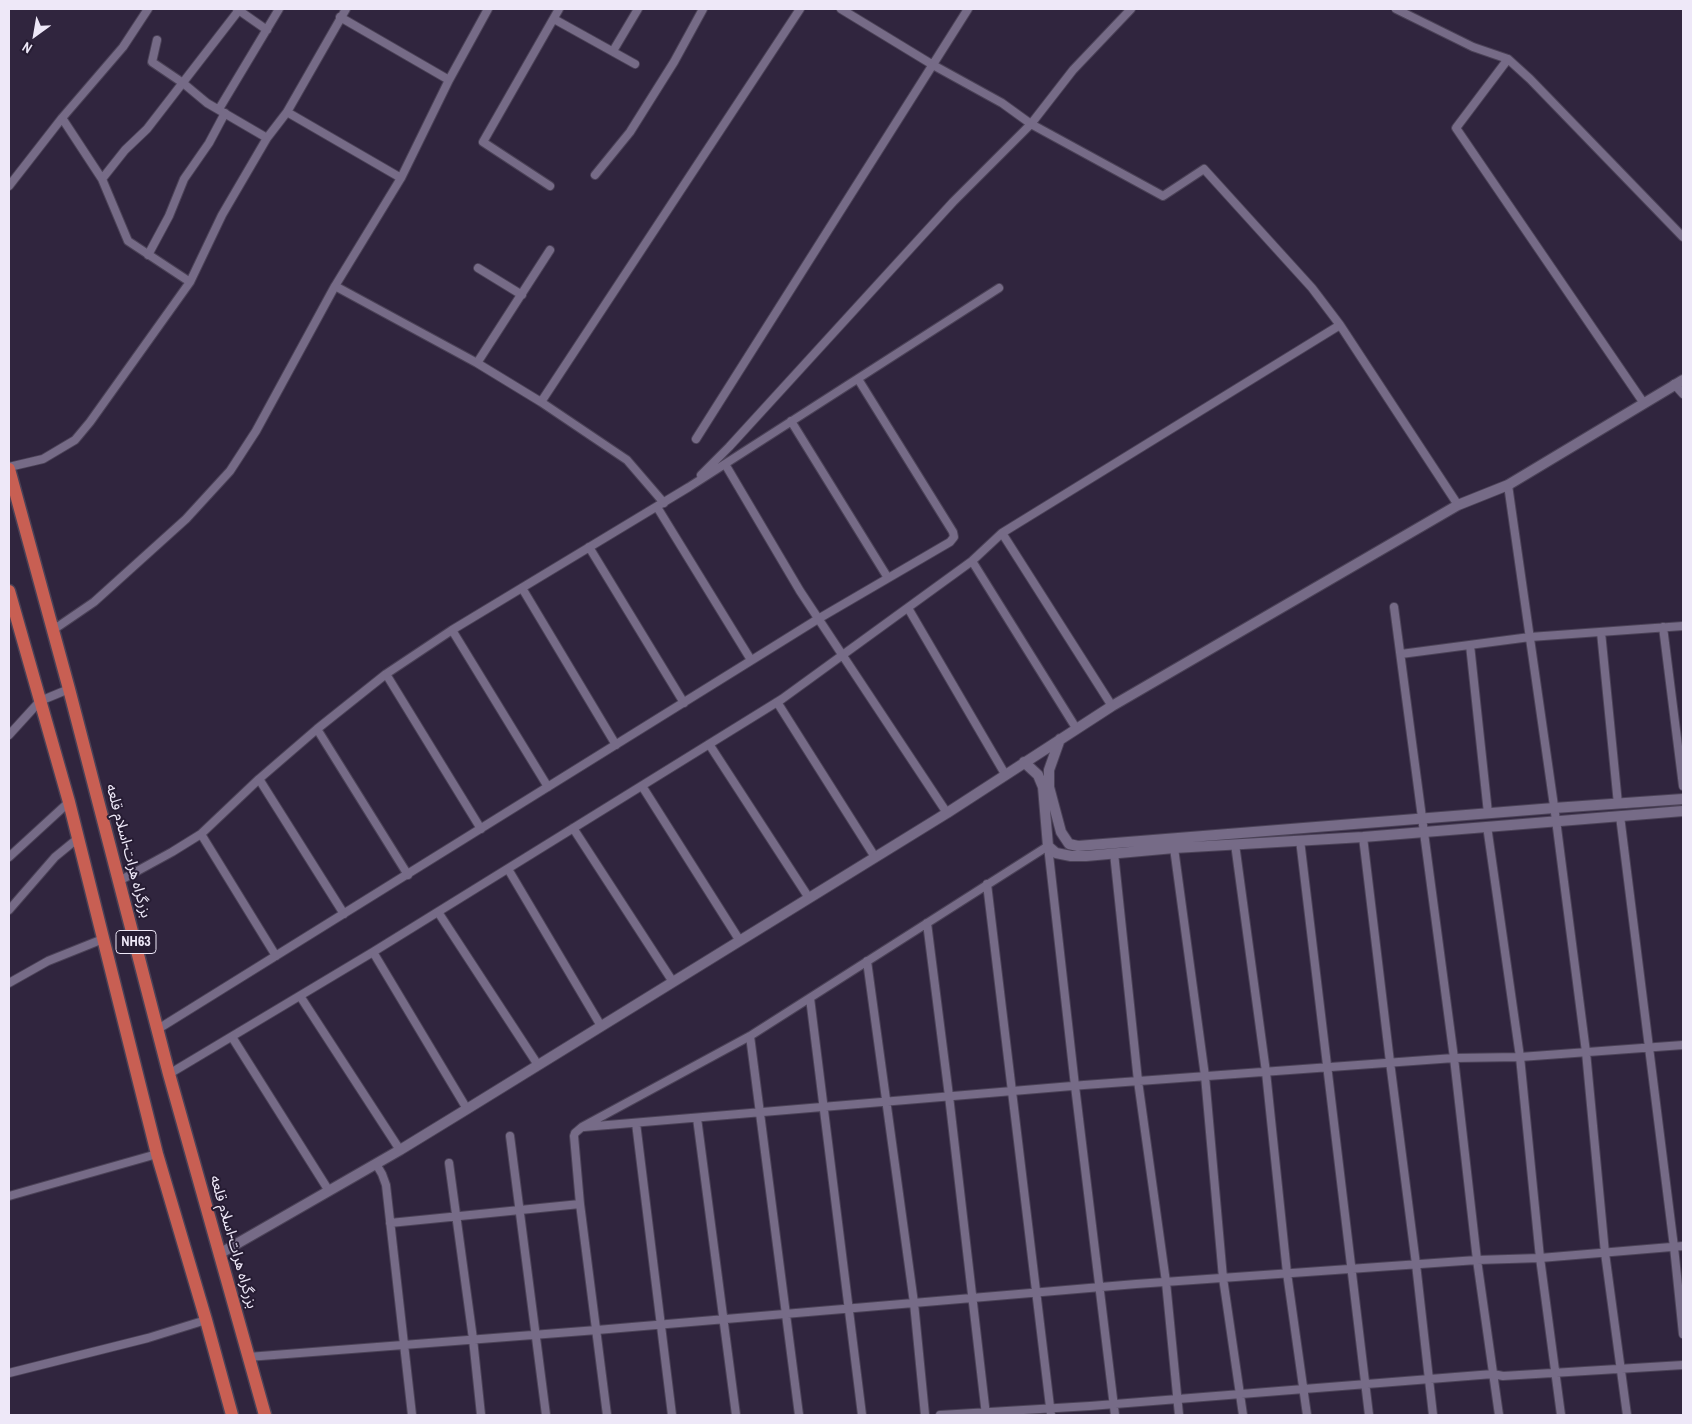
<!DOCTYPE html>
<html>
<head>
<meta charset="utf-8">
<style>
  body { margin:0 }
  #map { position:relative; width:1692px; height:1424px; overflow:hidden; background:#30253e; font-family:"Archivo Narrow",sans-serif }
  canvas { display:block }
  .frame { position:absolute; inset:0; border:10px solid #eee8f8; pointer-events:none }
  .north { position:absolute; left:10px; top:10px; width:50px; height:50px; -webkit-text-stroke:4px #261c33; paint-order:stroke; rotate:212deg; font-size:14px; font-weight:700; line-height:20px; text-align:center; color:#eee8f8 }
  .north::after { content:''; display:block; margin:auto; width:18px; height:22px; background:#eee8f8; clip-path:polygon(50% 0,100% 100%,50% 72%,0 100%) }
</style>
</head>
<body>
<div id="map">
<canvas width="1692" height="1424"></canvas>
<div class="frame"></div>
<div class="north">N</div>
</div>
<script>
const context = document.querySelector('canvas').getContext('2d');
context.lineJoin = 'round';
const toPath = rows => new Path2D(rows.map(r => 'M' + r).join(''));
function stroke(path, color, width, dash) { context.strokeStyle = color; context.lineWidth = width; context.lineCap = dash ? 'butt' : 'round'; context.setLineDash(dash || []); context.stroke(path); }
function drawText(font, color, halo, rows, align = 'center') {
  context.font = font + ' "Archivo Narrow","Noto Sans Arabic",sans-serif'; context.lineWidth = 4; context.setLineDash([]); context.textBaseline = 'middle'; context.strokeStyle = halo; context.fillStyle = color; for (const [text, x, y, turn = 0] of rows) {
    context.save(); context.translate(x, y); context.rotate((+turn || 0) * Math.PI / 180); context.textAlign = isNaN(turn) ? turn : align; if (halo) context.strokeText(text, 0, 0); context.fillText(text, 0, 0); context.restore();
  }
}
const minor = toPath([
  [237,9,267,30],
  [841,9,933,65,1002,103,1031,124,1163,196,1204,169,1312,288,1340,325,1458,505],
  [1396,9,1473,47,1508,59,1530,79,1683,237],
  [340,17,449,80],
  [554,19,635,64],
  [157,40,152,62,183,83,207,103,267,138],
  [613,51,638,9],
  [1508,59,1456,128,1643,402],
  [219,109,279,9],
  [287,112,401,178],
  [62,118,102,179,128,241,190,282],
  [595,175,630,132,674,62,703,9],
  [102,179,125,150,147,129,239,10],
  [9,186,62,118,123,47,148,9],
  [550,186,483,142,559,9],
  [148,255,169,216,184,179,209,143,225,113],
  [478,268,522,295],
  [335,286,477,363,541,402,627,460,664,503],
  [477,363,550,250],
  [1674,384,1683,394],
  [541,402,800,9],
  [791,421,888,578],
  [696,439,968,9],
  [725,464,800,591,947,813],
  [9,467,43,459,75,440,90,422,190,282,222,215,267,138,287,112,346,9],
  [701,475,729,447,953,202,1031,124,1073,70,1131,9],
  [1508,485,1556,820,1586,1052,1605,1253,1627,1415],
  [657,507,751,660],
  [1002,533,1112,706],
  [589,547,684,703],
  [972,561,1076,728],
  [522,588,616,745],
  [1394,607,1454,1058,1477,1260,1499,1415],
  [908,608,1005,774],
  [1663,627,1683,786],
  [53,630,94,602,186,519,230,471,256,431,335,286,401,178,449,80,488,9],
  [452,630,548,787],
  [1601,632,1618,804],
  [1470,645,1488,813],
  [1401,654,1530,637,1683,626],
  [386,674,481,829],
  [777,702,875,857],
  [317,729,408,875],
  [9,735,40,701,69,689],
  [709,744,809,898],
  [259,779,344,914],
  [642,786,740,941],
  [1620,816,1674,1247,1683,1334],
  [1487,826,1520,1057,1540,1258,1561,1415],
  [573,828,673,982],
  [201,834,276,956],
  [1363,837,1390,1062,1416,1264,1433,1415],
  [1300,840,1369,1415],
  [1235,844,1266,1072,1287,1273,1307,1415],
  [1174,848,1205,1076,1223,1278,1243,1415],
  [1114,853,1138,1081,1166,1282,1179,1415],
  [9,857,69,802],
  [508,869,601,1026],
  [119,881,172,852,201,834,259,779,317,729,386,674,452,630,689,487,999,288],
  [987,884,1051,1415],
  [9,910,55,857,77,839],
  [438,912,538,1065],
  [927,923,949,1096,986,1415],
  [373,952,467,1109],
  [867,961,914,1303,925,1415],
  [9,983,48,961,103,939],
  [300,996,400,1150],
  [810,998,862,1415],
  [158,1029,818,619,950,542,954,537,953,532,858,379],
  [750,1036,799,1415],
  [232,1037,329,1191],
  [169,1074,373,952,782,699,972,561,1002,533,1340,325],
  [697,1118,736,1415],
  [636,1123,672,1415],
  [584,1127,1084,1085,1454,1058,1520,1057,1683,1045],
  [510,1136,546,1415],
  [449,1163,473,1339,481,1415],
  [376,1164,382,1174,386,1185,412,1415],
  [9,1196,157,1154],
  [390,1223,580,1204],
  [248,1357,597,1330,1136,1284,1477,1260,1540,1258,1683,1246],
  [9,1373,148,1338,206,1320],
  [607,1415,580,1204,574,1136,575,1133,582,1127,750,1036,1048,846,1075,1086,1115,1415],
  [940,1415,1090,1406,1493,1374,1503,1376,1683,1365]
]);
const tertiary = toPath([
  [1060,739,1049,770,1049,787,1061,832,1069,844,1078,846,1554,808,1683,799],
  [1024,762,1038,775,1043,787,1048,846,1056,853,1071,856,1086,856,1174,848,1363,837,1683,811],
  [219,1254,400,1150,467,1109,947,813,1112,706,1458,505,1508,485,1683,380]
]);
const trunk = toPath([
  [9,469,69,689,169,1074,265,1415],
  [9,591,69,802,157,1154,206,1320,232,1415]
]);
stroke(minor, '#4b4257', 10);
stroke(tertiary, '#4b4257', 12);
stroke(trunk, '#4b4257', 15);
stroke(minor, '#766b87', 8);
stroke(tertiary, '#766b87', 10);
stroke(trunk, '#c85f53', 12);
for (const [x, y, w] of [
  [136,942,40]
]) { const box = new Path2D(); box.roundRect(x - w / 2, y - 11.5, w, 23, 4); context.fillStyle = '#261c33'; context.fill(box); stroke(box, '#eee8f8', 1); }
drawText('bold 14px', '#eee8f8', null, [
  ["NH63",136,942]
]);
drawText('15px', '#eee8f8', '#261c33', [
  ["بزرگراه هرات-اسلام قلعه",128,851,75],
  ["بزرگراه هرات-اسلام قلعه",233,1242,74]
]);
</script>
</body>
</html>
